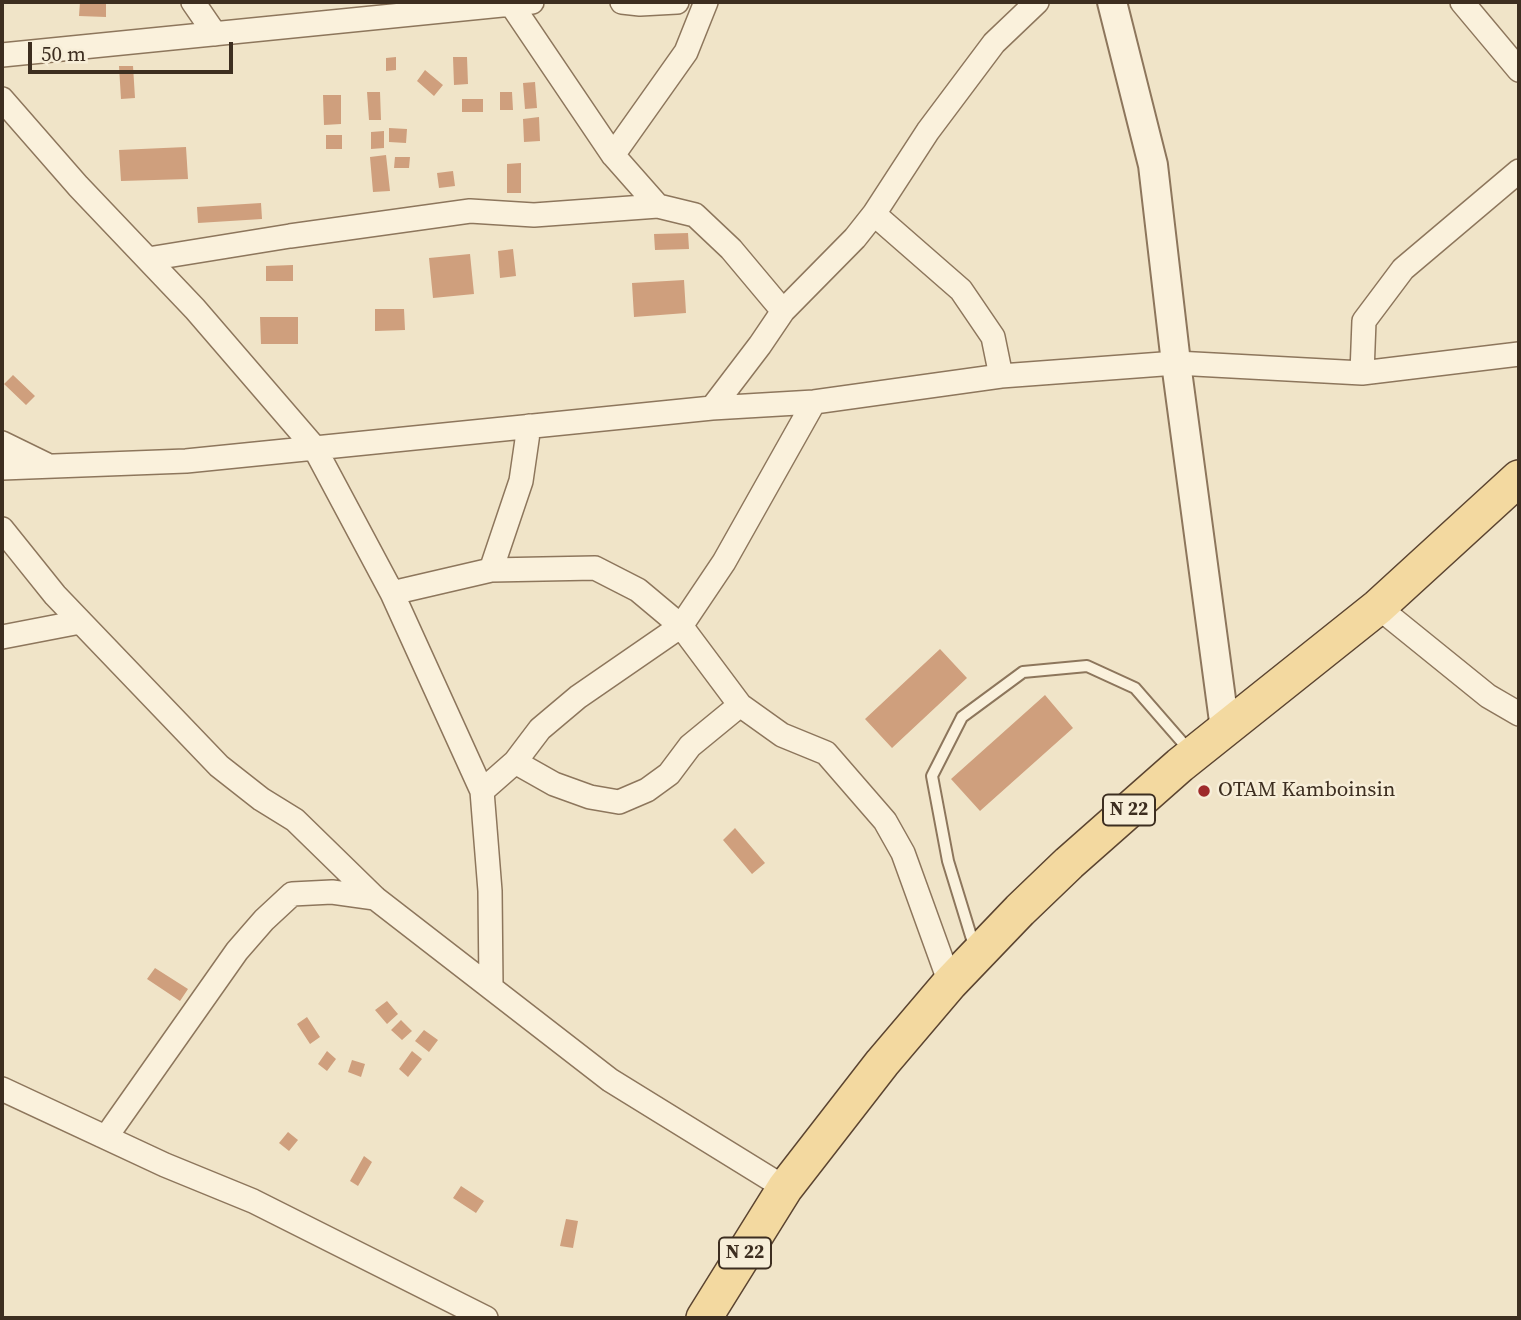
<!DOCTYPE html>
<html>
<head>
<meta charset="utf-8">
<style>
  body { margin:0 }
  #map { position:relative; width:1521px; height:1320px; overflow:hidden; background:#f0e4c8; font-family:"Source Serif 4",serif }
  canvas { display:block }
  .frame { position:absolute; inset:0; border:4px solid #3d2e20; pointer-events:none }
  .scale { position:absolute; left:28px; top:42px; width:205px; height:32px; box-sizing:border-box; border:4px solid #3d2e20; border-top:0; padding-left:9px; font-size:21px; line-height:24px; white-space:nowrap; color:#3d2e20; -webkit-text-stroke:5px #f7eed8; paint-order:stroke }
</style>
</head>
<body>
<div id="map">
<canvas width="1521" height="1320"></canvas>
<div class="frame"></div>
<div class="scale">50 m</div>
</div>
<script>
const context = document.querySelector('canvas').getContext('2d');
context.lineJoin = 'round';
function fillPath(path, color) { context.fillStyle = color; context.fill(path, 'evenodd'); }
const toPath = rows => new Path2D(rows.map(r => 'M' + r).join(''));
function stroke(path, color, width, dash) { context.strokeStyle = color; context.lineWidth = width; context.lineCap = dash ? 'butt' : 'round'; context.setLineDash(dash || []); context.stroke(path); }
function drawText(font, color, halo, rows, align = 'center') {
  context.font = font + ' "Source Serif 4",serif'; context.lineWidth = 5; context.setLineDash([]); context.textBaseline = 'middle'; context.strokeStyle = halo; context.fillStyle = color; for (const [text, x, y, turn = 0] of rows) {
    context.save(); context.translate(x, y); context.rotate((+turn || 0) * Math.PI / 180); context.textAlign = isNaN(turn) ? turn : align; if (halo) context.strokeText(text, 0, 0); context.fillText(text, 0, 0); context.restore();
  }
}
fillPath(toPath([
  [80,2,106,2,106,17,79,16],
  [396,57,396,70,386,71,386,58],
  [453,57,467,57,468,84,454,85],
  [119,66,133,66,135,98,121,99],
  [425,70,443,85,434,96,417,81],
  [535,82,537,108,525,109,523,83],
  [367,92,380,92,381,120,369,120],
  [500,92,512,92,513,110,500,110],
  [323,95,341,95,341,124,324,125],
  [462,99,483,99,483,112,462,112],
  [539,117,540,141,524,142,523,119],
  [389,128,407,129,406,143,389,142],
  [384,131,384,148,371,149,371,132],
  [326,135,342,135,342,149,326,149],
  [186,147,188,179,121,181,119,150],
  [386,155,390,191,373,192,370,157],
  [395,157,410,157,409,168,394,168],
  [521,163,521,193,507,193,507,164],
  [453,171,455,186,439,188,437,173],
  [261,203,262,219,198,223,197,207],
  [688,233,689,249,655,250,654,234],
  [513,249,516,276,500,278,498,251],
  [470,254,474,294,433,298,429,258],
  [293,265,293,281,266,281,266,266],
  [684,280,686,313,634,317,632,283],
  [375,309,404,309,405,330,375,331],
  [260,317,298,317,298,344,261,344],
  [13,375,35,396,26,405,4,384],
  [940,649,967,678,892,748,865,719],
  [1045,695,1073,728,980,811,951,779],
  [735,828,765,863,752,874,723,840],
  [155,968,188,989,180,1001,147,979],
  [387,1001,398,1014,387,1024,375,1010],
  [307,1017,320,1037,310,1044,297,1024],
  [401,1020,412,1031,402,1040,391,1030],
  [424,1030,438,1040,429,1052,415,1041],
  [327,1051,336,1059,327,1071,318,1064],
  [412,1051,422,1059,408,1077,399,1069],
  [352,1060,365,1064,361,1077,348,1072],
  [288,1132,298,1140,289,1151,279,1143],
  [364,1156,372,1162,358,1186,350,1181],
  [461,1186,484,1201,476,1213,453,1198],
  [566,1219,578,1221,573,1248,560,1246]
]), '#cf9f7d');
const service = toPath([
  [975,949,948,861,932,776,962,717,1023,672,1087,666,1135,688,1189,750]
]);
const minor = toPath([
  [193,2,215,34],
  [622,2,640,4,677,2],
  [1462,2,1519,70],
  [511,4,613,155,658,206,695,215,731,249,783,311],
  [2,55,532,2],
  [2,99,78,186,195,309,314,447,392,593,482,791,490,891,491,986],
  [613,155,686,52,706,2],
  [874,214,961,290,993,337,1001,376],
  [148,259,290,236,470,211,534,215,658,206],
  [1362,373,1364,321,1403,269,1519,171],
  [814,402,724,562,681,626,740,705,782,735,826,753,885,821,903,853,950,983],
  [712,408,760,345,783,311,855,238,874,214,928,131,994,43,1037,2],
  [2,443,45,464],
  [2,468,186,461,712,408,814,402,1001,376,1176,363,1362,373,1519,354],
  [2,529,55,595,219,766,261,799,295,820,375,898,610,1080,785,1188],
  [491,570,521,481,529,426],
  [392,593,491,570,595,568,638,590,681,626,578,697,540,729,515,762,482,791],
  [1378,607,1488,696,1519,714],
  [2,637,80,622],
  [515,762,554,784,590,797,619,802,647,790,669,774,690,746,740,705],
  [2,1089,165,1165,253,1201,486,1318],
  [106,1137,237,951,264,920,292,894,332,892,375,898]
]);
const tertiary = toPath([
  [1112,2,1153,165,1176,363,1225,729]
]);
const primary = toPath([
  [704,1318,785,1188,882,1063,950,983,1020,910,1069,863,1180,765,1378,607,1519,478]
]);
stroke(service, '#8d765c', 14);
stroke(minor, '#8d765c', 26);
stroke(tertiary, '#8d765c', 32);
stroke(primary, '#5b4430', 38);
stroke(service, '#faf1dc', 10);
stroke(minor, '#faf1dc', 23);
stroke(tertiary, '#faf1dc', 28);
stroke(primary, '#f3d9a0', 35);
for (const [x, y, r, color] of [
  [1204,791,7,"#9e2a2b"]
]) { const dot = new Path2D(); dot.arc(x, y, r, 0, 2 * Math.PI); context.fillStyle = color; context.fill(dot); stroke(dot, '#f7eed8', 2.5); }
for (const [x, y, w] of [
  [1129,810,52],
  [745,1253,52]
]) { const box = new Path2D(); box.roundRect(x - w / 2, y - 15.5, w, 31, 5); context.fillStyle = '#f7eed8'; context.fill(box); stroke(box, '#3d2e20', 2); }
drawText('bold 19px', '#3d2e20', null, [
  ["N 22",1129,810],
  ["N 22",745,1253]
]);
drawText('21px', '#3d2e20', '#f7eed8', [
  ["OTAM Kamboinsin",1218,791]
], 'left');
</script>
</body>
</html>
